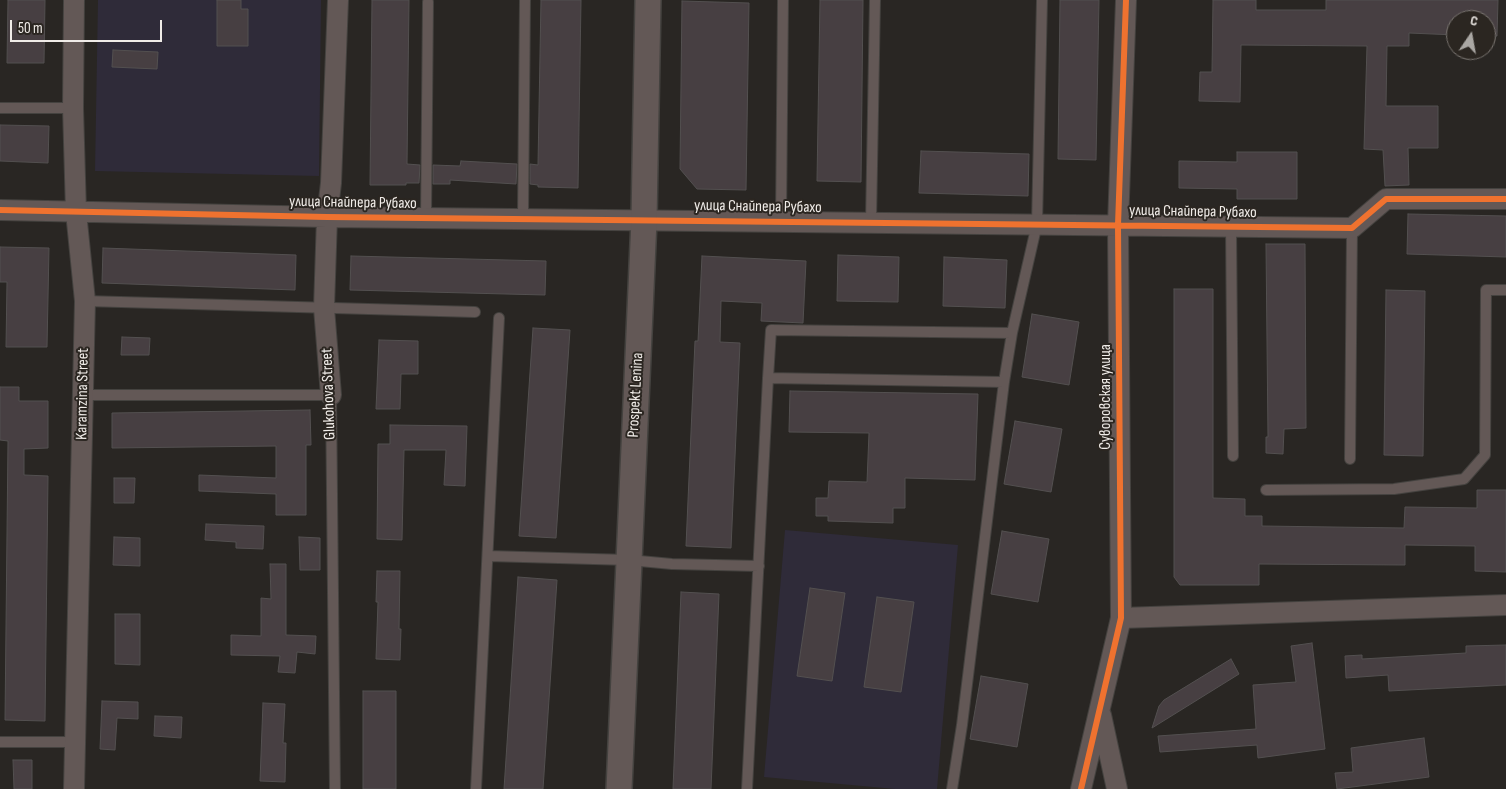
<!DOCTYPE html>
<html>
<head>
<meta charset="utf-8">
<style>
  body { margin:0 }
  #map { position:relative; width:1506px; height:789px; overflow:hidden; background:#292623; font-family:"Sofia Sans Condensed",sans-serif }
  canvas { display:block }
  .north { position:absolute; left:1446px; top:10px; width:50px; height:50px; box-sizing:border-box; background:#2b2621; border:1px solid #7a7571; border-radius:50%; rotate:12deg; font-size:14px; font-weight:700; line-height:20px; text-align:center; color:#f0ece8 }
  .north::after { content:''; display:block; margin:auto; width:18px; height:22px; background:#aaa7a3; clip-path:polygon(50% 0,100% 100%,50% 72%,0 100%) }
  .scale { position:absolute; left:10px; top:20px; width:152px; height:22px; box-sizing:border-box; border:2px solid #f0ece8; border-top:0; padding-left:6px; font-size:15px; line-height:18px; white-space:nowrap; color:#f0ece8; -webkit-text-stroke:4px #2b2621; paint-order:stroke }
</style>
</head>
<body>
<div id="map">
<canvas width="1506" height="789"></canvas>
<div class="north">С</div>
<div class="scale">50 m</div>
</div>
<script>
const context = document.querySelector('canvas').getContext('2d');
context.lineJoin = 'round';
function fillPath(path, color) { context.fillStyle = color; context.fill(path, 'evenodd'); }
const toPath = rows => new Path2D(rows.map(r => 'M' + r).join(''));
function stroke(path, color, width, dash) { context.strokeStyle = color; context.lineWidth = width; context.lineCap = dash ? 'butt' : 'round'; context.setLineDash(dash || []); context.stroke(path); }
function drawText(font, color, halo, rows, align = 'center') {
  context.font = font + ' "Sofia Sans Condensed",sans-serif'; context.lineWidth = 4; context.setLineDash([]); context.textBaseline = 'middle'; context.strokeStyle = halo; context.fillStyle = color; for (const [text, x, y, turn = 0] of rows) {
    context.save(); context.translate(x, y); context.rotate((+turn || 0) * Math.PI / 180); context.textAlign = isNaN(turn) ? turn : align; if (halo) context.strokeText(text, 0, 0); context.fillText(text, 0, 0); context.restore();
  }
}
fillPath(toPath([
  [98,0,321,0,319,176,95,171],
  [785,530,958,545,937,789,895,789,764,777]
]), '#2f2b39');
const building = toPath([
  [8,0,45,0,44,63,7,63,8,0],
  [217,0,241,0,241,9,248,9,248,46,217,46,217,0],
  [372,0,409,0,407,164,420,165,419,183,406,183,406,185,370,185,372,0],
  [541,0,581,0,578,188,538,187,538,185,530,184,530,164,538,165,541,0],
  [820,0,863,0,861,182,817,181,820,0],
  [1060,0,1099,0,1096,160,1058,159,1060,0],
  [1213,0,1256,0,1256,10,1326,10,1326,0,1498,0,1497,36,1486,36,1486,20,1456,20,1456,35,1409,33,1409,46,1387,46,1386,106,1438,106,1438,148,1408,148,1409,185,1385,186,1383,150,1364,149,1367,46,1241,45,1240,102,1199,101,1200,72,1212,72,1213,0],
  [682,1,749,3,746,190,697,189,680,169,682,1],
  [113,50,158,52,157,69,112,67,113,50],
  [0,125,49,126,48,163,0,161,0,125],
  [921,151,1029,154,1028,196,919,193,921,151],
  [1237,152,1297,152,1297,199,1237,199,1237,189,1179,188,1179,161,1237,162,1237,152],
  [461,161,517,164,516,184,450,180,450,184,433,184,433,165,460,166,461,161],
  [1408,214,1506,216,1506,257,1407,254,1408,214],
  [1266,244,1305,244,1306,428,1284,429,1283,454,1266,453,1266,437,1268,437,1266,244],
  [0,247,49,248,47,347,6,347,7,282,0,282,0,247],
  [103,248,296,255,295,290,102,283,103,248],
  [838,255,899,257,898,302,837,301,838,255],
  [351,256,546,261,545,295,350,290,351,256],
  [702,256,806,261,803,323,761,321,762,303,721,301,720,342,740,343,731,548,686,546,695,341,698,341,702,256],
  [944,257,1007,260,1005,308,943,306,944,257],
  [1174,289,1213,289,1213,498,1245,499,1245,516,1262,516,1262,526,1404,528,1405,507,1477,508,1477,490,1506,490,1506,572,1475,571,1475,546,1405,545,1405,565,1259,564,1259,585,1180,585,1174,577,1174,289],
  [1386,290,1425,291,1423,456,1384,455,1386,290],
  [1032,314,1079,322,1069,385,1022,377,1032,314],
  [533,328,570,330,556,538,519,536,533,328],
  [122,337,150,338,149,355,121,355,122,337],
  [379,340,418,341,418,374,401,374,400,409,376,409,379,340],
  [0,387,19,387,19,401,48,401,48,448,24,449,24,475,48,476,45,721,5,720,8,441,0,440,0,387],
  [790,391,978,394,975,480,905,478,905,508,893,508,893,523,828,521,828,516,816,516,816,498,828,498,829,481,867,482,869,433,789,432,790,391],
  [310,410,311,445,306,445,306,515,276,515,276,494,199,491,199,475,276,478,276,446,112,448,112,413,310,410],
  [1015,421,1062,429,1051,492,1004,484,1015,421],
  [390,425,467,426,465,486,444,485,446,450,404,450,402,540,377,539,378,444,390,444,390,425],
  [114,478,135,478,134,503,114,503,114,478],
  [206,524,264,526,263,549,236,548,236,542,205,540,206,524],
  [1002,531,1049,539,1038,602,991,594,1002,531],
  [114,537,140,538,140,566,113,565,114,537],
  [299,537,320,538,320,570,300,570,299,537],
  [270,564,286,564,286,635,316,636,315,654,297,652,295,673,278,672,280,656,231,655,231,635,261,636,261,598,271,599,270,564],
  [377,571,400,571,399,629,401,629,400,660,376,659,378,602,376,602,377,571],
  [518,577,557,580,543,789,504,789,518,577],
  [810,588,845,593,832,681,797,676,810,588],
  [681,592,719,594,711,789,673,789,681,592],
  [877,597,914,602,901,692,864,687,877,597],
  [115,614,140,614,140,665,115,664,115,614],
  [1312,643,1325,749,1258,758,1257,745,1160,752,1158,736,1256,729,1253,685,1296,682,1291,646,1312,643],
  [1506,645,1506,685,1389,691,1388,675,1346,678,1345,656,1362,655,1362,659,1466,653,1466,646,1506,645],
  [1231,659,1239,674,1152,728,1159,706,1164,700,1231,659],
  [981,676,1028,684,1017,747,970,739,981,676],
  [363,691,396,691,396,789,363,789,363,691],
  [102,701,138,702,138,719,117,718,115,750,100,749,102,701],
  [263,703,285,704,283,743,286,743,285,782,260,781,263,703],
  [155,716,182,717,181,738,154,736,155,716],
  [1424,738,1429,777,1337,789,1335,773,1353,772,1351,748,1424,738],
  [13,760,32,760,32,789,14,789,13,760]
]);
fillPath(building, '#473f42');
stroke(building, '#535050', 1);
const service = toPath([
  [0,108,73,108],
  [426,218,428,2],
  [523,219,525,0],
  [781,222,783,0],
  [871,222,875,0],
  [1231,226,1233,456],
  [85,301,475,312],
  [1004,382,768,378,771,330,1012,333],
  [83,395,331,395,335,789],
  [1350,459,1352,228],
  [1266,490,1394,489,1464,479,1485,455,1486,290,1506,290],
  [488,556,629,560,672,564,759,566],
  [0,742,75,742],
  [476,789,499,318],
  [747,789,768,378],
  [952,789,962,725,1004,382,1012,333,1037,224,1042,0]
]);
const minor = toPath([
  [74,0,73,108,76,212,85,301,74,789],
  [0,210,327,217,1352,228,1386,199,1506,199],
  [331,395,324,308,327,217,331,183,338,0],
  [1121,618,1506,605],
  [1101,715,1117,789],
  [1081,789,1121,618,1118,225,1126,0]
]);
const tertiary = toPath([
  [619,789,644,220,648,0]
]);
stroke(service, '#44423f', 12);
stroke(minor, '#44423f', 22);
stroke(tertiary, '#44423f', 28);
stroke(service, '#635856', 10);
stroke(minor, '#635856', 20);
stroke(tertiary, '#635856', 25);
stroke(toPath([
  [0,210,327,217,1352,228,1386,199,1506,199],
  [1081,789,1121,618,1118,225,1126,0]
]), '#ef722f', 6);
drawText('16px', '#f0ece8', '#2b2621', [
  ["улица Снайпера Рубахо",353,203,1],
  ["улица Снайпера Рубахо",758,207,1],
  ["улица Снайпера Рубахо",1193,212,1],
  ["Karamzina Street",83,394,-89],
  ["Glukohova Street",329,394,-92],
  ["Prospekt Lenina",636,395,-87],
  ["Суворовская улица",1106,397,-90]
]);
</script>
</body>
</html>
